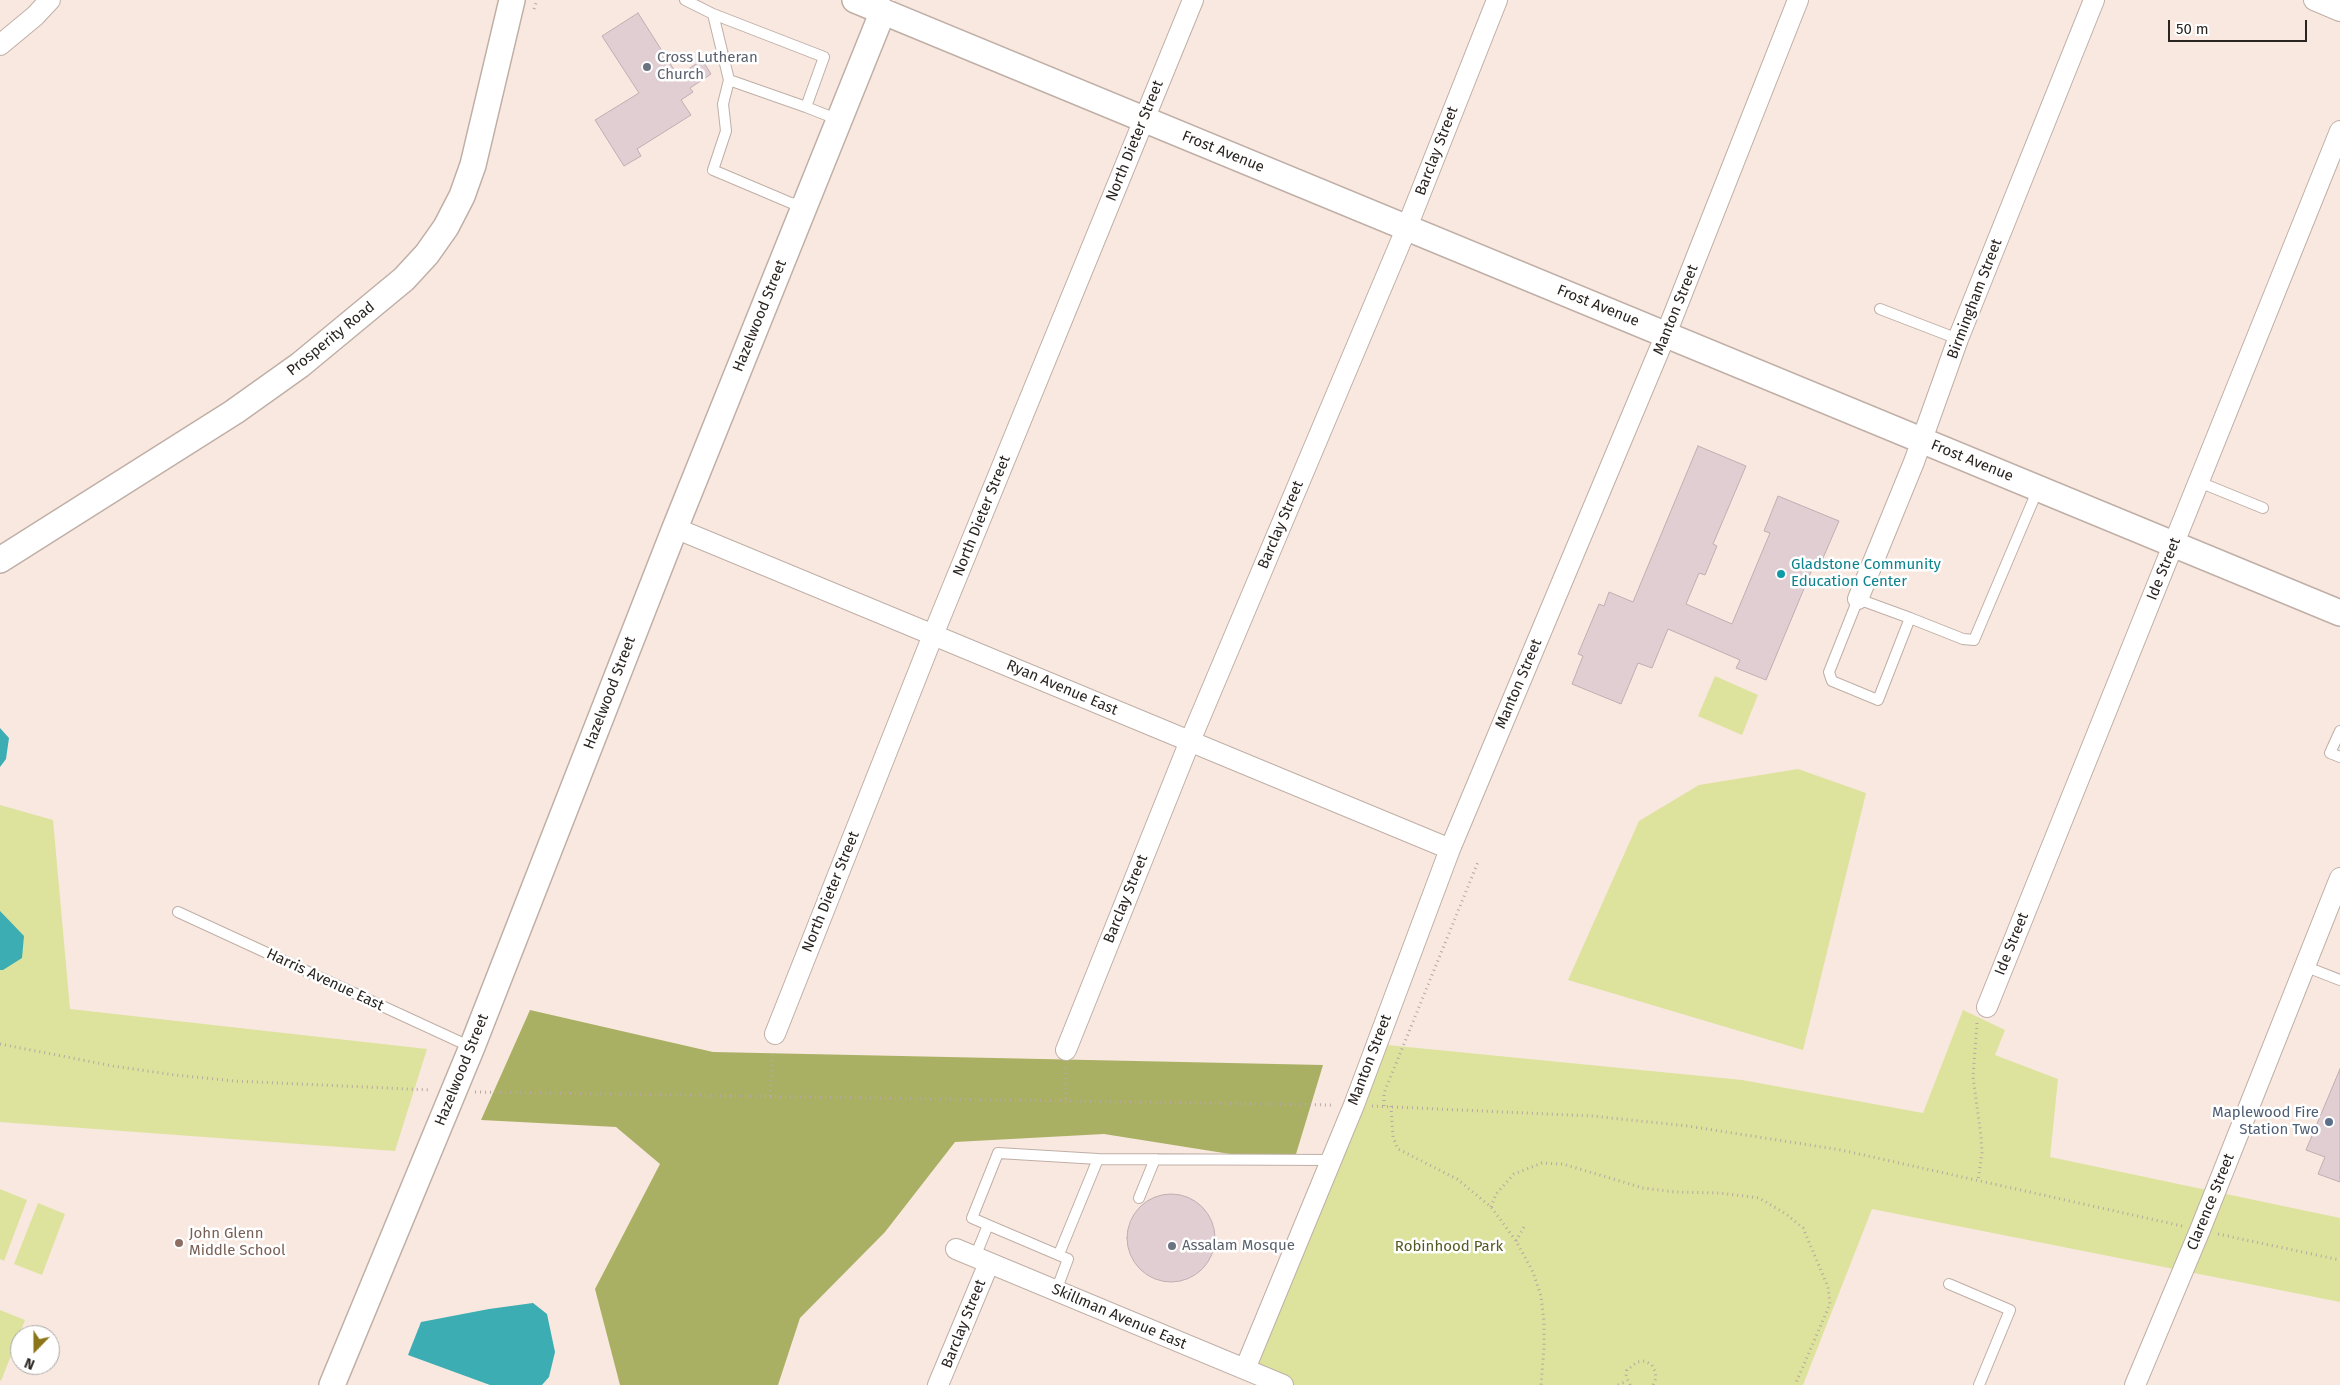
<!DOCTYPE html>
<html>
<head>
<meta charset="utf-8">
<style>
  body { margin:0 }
  #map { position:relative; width:2340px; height:1385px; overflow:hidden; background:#f9e8df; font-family:"Fira Sans",sans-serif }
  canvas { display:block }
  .north { position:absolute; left:10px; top:1325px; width:50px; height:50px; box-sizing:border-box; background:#fff; border:1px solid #aaa8a7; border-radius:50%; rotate:202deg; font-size:14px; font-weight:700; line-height:20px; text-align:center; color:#2b2522 }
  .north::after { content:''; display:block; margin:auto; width:18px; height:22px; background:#8c7518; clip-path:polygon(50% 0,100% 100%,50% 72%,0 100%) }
  .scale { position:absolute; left:2168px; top:20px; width:139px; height:22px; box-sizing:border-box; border:2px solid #2b2522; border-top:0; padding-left:6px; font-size:15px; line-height:18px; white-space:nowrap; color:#2b2522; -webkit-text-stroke:4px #fff; paint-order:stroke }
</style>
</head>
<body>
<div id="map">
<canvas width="2340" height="1385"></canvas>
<div class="north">N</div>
<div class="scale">50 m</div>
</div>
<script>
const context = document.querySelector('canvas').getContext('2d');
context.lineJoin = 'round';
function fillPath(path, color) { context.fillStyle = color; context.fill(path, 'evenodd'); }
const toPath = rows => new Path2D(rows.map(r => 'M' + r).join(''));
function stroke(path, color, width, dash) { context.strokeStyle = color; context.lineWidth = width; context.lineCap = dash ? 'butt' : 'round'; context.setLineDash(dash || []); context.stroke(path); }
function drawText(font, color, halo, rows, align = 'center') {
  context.font = font + ' "Fira Sans",sans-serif'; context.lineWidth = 5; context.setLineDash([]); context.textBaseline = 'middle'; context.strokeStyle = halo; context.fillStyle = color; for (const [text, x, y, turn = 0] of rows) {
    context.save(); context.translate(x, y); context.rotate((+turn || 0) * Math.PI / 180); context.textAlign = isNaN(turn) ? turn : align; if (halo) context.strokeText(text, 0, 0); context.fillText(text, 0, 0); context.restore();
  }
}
fillPath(toPath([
  [1715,676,1758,695,1742,735,1698,716],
  [1798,769,1866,793,1803,1050,1568,980,1639,821,1699,785],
  [0,805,53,820,70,1009,427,1049,395,1151,0,1122],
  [1963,1010,2005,1030,1995,1055,2058,1079,2050,1157,2340,1218,2340,1302,1872,1209,1803,1385,1283,1385,1245,1369,1377,1044,1742,1080,1923,1113],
  [0,1189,27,1200,4,1261,0,1259],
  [38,1203,65,1214,42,1275,14,1264],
  [0,1310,25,1320,1,1381,0,1380]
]), '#dde39d');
fillPath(toPath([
  [530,1010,713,1052,1323,1065,1293,1164,1104,1134,955,1142,885,1232,800,1318,778,1385,620,1385,595,1289,660,1164,616,1127,481,1120]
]), '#aab063');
fillPath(toPath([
  [0,728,9,738,6,759,0,767],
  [0,911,24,936,22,958,3,970,0,970],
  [533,1303,547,1314,555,1352,549,1377,542,1385,490,1385,408,1355,421,1322,489,1309]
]), '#3badb3');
const building = toPath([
  [638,13,678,76,702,60,711,74,690,88,693,92,681,100,691,115,637,149,641,156,624,166,595,120,639,93,602,36,638,13],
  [1698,446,1746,466,1713,544,1717,546,1705,575,1699,573,1686,604,1732,624,1770,533,1764,531,1778,496,1839,521,1823,558,1818,555,1766,680,1736,668,1740,660,1668,629,1652,668,1638,663,1621,704,1572,684,1583,656,1578,654,1599,604,1604,606,1609,592,1633,602,1698,446],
  [2340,1069,2340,1182,2318,1174,2325,1157,2306,1150,2340,1069],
  '1127 1238a44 44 0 1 1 88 0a44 44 0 1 1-88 0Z'
]);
fillPath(building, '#e1ced3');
stroke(building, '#c0adb2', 1);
const service = toPath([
  [685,0,713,14,729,80,723,104,726,131,713,170,791,203,804,205],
  [713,14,824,57,806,107,839,120],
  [729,80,806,107],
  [1880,309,1958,339],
  [2199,482,2263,508],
  [1910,618,1878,700,1832,681,1829,672,1858,599,1910,618,1963,639,1974,640,2038,489],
  [2340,731,2330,753,2340,757],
  [178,912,471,1047],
  [2304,966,2340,980],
  [1098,1159,1331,1160],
  [1139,1198,1155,1159],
  [988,1225,972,1218,998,1153,1098,1159,1059,1254],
  [975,1257,988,1225,1068,1259,1056,1291],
  [1949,1284,2010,1310,1979,1385]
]);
const minor = toPath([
  [2314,0,2340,11],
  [0,45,35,16,50,0],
  [675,528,1450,849],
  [1858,599,1914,462,1958,339,2094,0],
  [1987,1007,2340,131],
  [775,1034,933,635,1193,0],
  [1066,1050,1190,741,1407,227,1497,0],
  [956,1249,1283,1385],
  [1245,1369,1354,1105,1450,849,1666,334,1798,0],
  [938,1385,989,1263],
  [2135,1385,2200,1230,2340,878]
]);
const tertiary = toPath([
  [855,0,2340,613],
  [0,560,234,412,300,365,404,279,427,254,446,227,462,196,473,165,512,0],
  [332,1385,472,1047,675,528,883,11]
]);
stroke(service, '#bfafa6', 12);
stroke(minor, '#bfafa6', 22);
stroke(tertiary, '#bfafa6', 28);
stroke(toPath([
  [534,9,537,0],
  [1977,1023,1973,1077,1981,1136,1982,1153,1978,1181],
  [0,1044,113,1066,175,1075,234,1081,431,1090],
  [1066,1068,1066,1100],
  [475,1092,1333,1105],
  [770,1096,773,1052],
  [1372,1106,1592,1116,1688,1126,1841,1150,2182,1226],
  [1384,1106,1384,1093,1478,862],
  [1391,1106,1393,1137,1398,1149,1457,1179,1491,1207,1516,1241,1533,1272,1541,1296,1544,1322,1544,1348,1541,1385],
  [1491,1207,1496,1194,1514,1174,1542,1163,1563,1164,1643,1188,1675,1192,1720,1193,1759,1198,1786,1214,1803,1228,1828,1287,1830,1304,1795,1385],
  [2218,1234,2340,1260],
  [1516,1241,1525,1225],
  [1618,1385,1627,1381],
  [1630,1385,1626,1376,1627,1370,1637,1362,1645,1361,1652,1365,1655,1371,1656,1378,1653,1385]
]), '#b6a8a1', 3, [1, 4]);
stroke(service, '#fff', 10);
stroke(minor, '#fff', 20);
stroke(tertiary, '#fff', 25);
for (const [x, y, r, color] of [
  [647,67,5,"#6b7280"],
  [1781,574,5,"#0f9aa8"],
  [2329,1122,5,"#5c6f8a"],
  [179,1243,5,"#8d6e63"],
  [1172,1246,5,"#6b7280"]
]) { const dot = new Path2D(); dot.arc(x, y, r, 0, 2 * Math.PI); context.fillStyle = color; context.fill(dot); stroke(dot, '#fff', 2); }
drawText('15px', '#5b616d', '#fff', [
  ["Cross Lutheran",657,58],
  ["Church",657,75],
  ["Assalam Mosque",1182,1246]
], 'left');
drawText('15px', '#2b2522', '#fff', [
  ["North Dieter Street",1135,141,-68],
  ["Barclay Street",1437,151,-69],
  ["Frost Avenue",1223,152,22],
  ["Birmingham Street",1975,299,-69],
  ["Frost Avenue",1598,306,22],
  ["Manton Street",1676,310,-68],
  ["Hazelwood Street",760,316,-68],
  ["Prosperity Road",331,339,-39],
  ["Frost Avenue",1972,461,22],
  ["North Dieter Street",982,516,-68],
  ["Barclay Street",1281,525,-67],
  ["Ide Street",2164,569,-68],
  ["Manton Street",1519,684,-67],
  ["Ryan Avenue East",1062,688,23],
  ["Hazelwood Street",610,693,-69],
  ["North Dieter Street",831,892,-68],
  ["Barclay Street",1126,899,-68],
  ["Ide Street",2012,944,-68],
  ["Harris Avenue East",325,980,25],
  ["Manton Street",1370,1060,-69],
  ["Hazelwood Street",462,1070,-68],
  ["Clarence Street",2211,1202,-68],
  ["Skillman Avenue East",1119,1317,23],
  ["Barclay Street",964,1324,-68]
]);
drawText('15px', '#0d838f', '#fff', [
  ["Gladstone Community",1791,565],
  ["Education Center",1791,582]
], 'left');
drawText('15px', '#4e5e75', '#fff', [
  ["Maplewood Fire",2319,1113],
  ["Station Two",2319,1130]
], 'right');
drawText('15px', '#785e54', '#fff', [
  ["John Glenn",189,1234],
  ["Middle School",189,1251]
], 'left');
drawText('15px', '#555820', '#fff', [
  ["Robinhood Park",1449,1247]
]);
</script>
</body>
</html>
